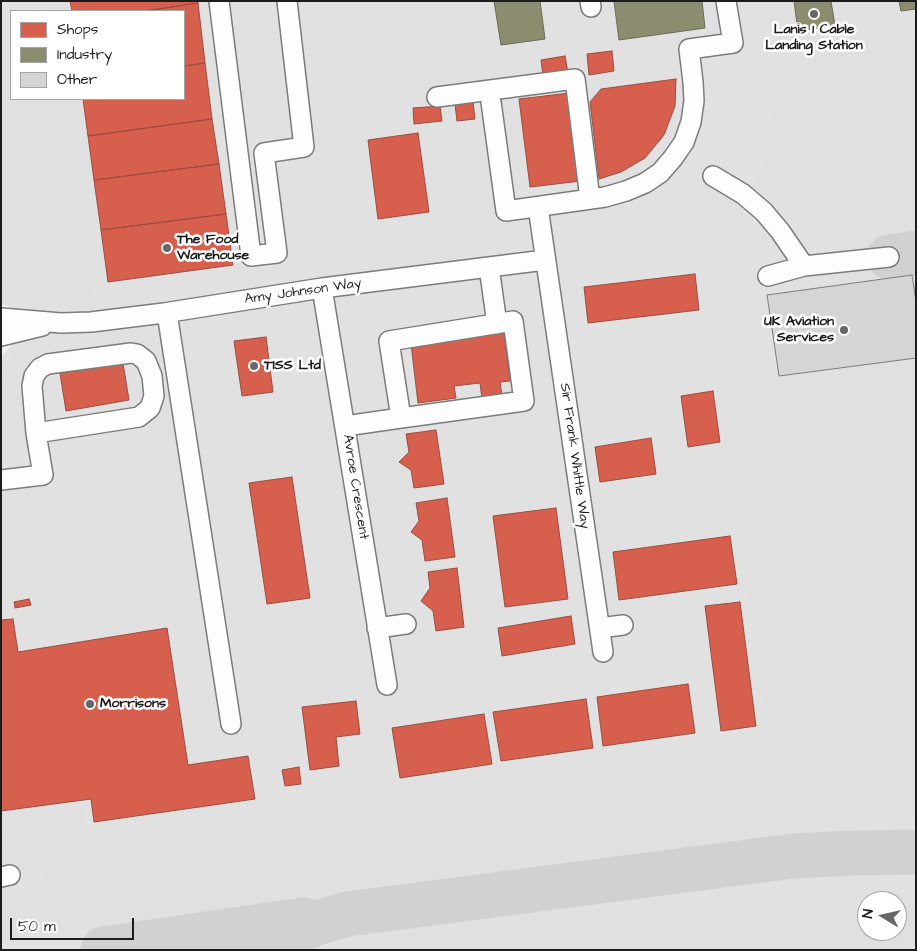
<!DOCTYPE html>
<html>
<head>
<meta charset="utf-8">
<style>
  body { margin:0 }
  #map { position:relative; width:917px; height:951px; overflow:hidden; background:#f2f2f2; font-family:"Architects Daughter",sans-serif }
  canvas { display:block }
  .frame { position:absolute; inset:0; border:2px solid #1c1c1c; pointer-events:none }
  .legend { position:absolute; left:10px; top:10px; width:175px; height:90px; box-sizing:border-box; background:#fff; border:1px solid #a4a4a4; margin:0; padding:6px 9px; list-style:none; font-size:15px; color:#1c1c1c }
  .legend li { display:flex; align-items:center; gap:10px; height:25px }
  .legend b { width:25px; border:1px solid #a4a4a4 }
  .north { position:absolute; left:857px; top:891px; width:50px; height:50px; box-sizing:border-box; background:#fff; border:1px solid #a4a4a4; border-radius:50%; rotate:279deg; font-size:14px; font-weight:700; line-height:20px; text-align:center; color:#1c1c1c }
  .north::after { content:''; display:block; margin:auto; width:18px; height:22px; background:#676767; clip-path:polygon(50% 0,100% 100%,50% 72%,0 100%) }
  .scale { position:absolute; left:10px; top:918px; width:124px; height:22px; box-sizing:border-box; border:2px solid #1c1c1c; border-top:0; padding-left:6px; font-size:15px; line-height:18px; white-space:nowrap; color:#1c1c1c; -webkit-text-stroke:4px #fff; paint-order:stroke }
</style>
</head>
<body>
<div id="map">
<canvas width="917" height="951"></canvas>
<div class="frame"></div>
<ul class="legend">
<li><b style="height:14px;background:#d6604d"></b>Shops</li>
<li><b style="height:14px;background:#8c8c6e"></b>Industry</li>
<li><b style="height:14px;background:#d5d5d5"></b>Other</li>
</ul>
<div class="north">N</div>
<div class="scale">50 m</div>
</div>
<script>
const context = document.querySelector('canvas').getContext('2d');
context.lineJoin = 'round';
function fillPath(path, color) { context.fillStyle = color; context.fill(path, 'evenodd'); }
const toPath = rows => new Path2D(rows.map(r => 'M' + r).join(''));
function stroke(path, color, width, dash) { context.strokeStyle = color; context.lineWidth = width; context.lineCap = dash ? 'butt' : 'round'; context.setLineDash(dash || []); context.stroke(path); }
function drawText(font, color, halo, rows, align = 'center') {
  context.font = font + ' "Architects Daughter",sans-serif'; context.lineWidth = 5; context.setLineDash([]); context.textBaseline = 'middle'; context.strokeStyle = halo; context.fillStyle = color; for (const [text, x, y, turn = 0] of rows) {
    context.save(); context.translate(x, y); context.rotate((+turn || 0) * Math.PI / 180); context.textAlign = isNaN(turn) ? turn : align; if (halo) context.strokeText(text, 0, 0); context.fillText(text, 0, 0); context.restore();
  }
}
fillPath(toPath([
  [1,1,916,1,916,950,1,950,1,357,14,343,18,332,19,319,8,306,1,304],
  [11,11,184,11,184,99,11,99],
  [867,901,897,901,897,931,867,931]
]), '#e1e1e1');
fillPath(toPath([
  [916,38,916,233,810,247,782,214,754,188,770,158,777,60],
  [90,284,93,307,32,307,1,299,1,288,19,295],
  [133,329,140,329,151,335,159,349,172,431,151,434,148,418,155,362,115,348,118,334,44,345,39,360,29,344,49,338,81,336],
  [24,347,34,365,24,378,13,371,1,388,1,375,17,352],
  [916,358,916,815,160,920,68,931,52,921,44,867,1,873,1,847,771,736,716,383],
  [82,807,84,823,72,819,56,821,39,832,29,835,11,833,1,834,1,820],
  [821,882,869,889,916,903,916,950,312,950,352,939],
  [867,901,897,901,897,931,867,931]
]), '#e0e0e0');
const shops = toPath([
  [70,1,197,1,198,3,145,11,72,11,70,1],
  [198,3,205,63,184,66,184,11,145,11,198,3],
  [612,51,614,71,589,75,587,54,612,51],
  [565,56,568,73,543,76,541,60,565,56],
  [205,63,212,119,88,136,83,99,184,99,184,66,205,63],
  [676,79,675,106,664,135,645,158,621,172,599,179,590,102,601,89,676,79],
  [570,93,581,181,530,187,519,99,570,93],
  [473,102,475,119,457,121,455,104,473,102],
  [440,106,442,121,414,124,413,108,440,106],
  [212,119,219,164,94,180,88,136,212,119],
  [418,133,429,212,378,219,368,140,418,133],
  [219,164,226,214,101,230,94,180,219,164],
  [226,214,233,265,108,282,101,230,226,214],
  [695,274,699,310,588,323,584,287,695,274],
  [504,332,510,381,500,382,502,396,482,399,480,383,454,386,456,398,418,403,411,344,504,332],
  [266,337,273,392,242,396,234,341,266,337],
  [123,363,129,400,66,411,60,373,123,363],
  [713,391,720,442,688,447,681,396,713,391],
  [436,430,444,484,414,488,411,470,399,462,409,452,406,434,436,430],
  [651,438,656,474,600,482,595,447,651,438],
  [292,477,310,598,267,604,249,483,292,477],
  [447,498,455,557,425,561,422,540,411,532,419,521,416,503,447,498],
  [556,508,568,599,505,607,493,516,556,508],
  [730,536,737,584,619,600,613,552,730,536],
  [457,568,464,627,436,631,433,611,421,601,430,588,428,572,457,568],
  [29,599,31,605,15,608,14,602,29,599],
  [740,602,756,726,721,731,705,606,740,602],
  [571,616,575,644,502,656,498,628,571,616],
  [13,619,18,652,167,628,188,765,248,756,255,799,94,822,91,799,1,811,1,620,13,619],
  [688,684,695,733,603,746,597,697,688,684],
  [586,699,593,748,501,761,493,712,586,699],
  [356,701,360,734,336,737,339,766,310,770,302,707,356,701],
  [484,714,492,764,400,778,392,728,484,714],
  [299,767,301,784,285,786,282,770,299,767]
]);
fillPath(shops, '#d6604d');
stroke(shops, '#9e4c3e', 1);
const industry = toPath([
  [494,1,540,1,545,39,501,45,494,1],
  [614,1,702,1,705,28,619,40,614,1],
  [794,1,831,1,835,26,798,31,794,1],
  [899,1,916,1,916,9,901,11,899,1]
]);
fillPath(industry, '#8c8c6e');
stroke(industry, '#6a6a55', 1);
stroke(toPath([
  [889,257,916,253],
  [103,949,304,920],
  [267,950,285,937,316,923,348,914,793,856,854,853,916,852]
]), '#d1d1d1', 45);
const building = toPath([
  [912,275,916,301,916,358,779,376,767,295,912,275]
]);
fillPath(building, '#d5d5d5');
stroke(building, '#7c7c7c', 1);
const minor = toPath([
  [219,1,251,256,277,253,264,153,304,147,287,1],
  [590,1,591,7],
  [437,97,575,79,590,199],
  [491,102,506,211,605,197,626,191,645,183,660,173,673,158,684,142,691,122,694,101,693,82,689,49,733,43,726,1],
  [713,176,743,194,764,212,780,231,804,266,889,257],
  [538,207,603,652],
  [489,267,497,324],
  [768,276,804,266],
  [322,288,387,685],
  [167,313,231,724],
  [1,318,61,323,91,322,164,313,322,288,545,260],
  [1,336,42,326],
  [345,426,401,418,524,401,513,321,389,341,401,418],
  [1,480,43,475,36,433,32,386,34,376,40,368,48,364,131,353,137,354,146,361,152,376,154,396,150,408,139,417,36,433],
  [377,628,406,624],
  [600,628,623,625],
  [1,877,10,875]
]);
stroke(minor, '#7c7c7c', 22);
stroke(minor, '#fdfdfd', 19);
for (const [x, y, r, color] of [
  [814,14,5,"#676767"],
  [167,248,5,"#676767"],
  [844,330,5,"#676767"],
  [254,366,5,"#676767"],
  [90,704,5,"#676767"]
]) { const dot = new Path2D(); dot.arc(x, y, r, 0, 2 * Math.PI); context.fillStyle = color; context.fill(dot); stroke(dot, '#fff', 2); }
drawText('bold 14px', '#1c1c1c', '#fff', [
  ["Lanis 1 Cable",814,30,"center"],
  ["Landing Station",814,46,"center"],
  ["The Food",177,240],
  ["Warehouse",177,256],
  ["UK Aviation",834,322,"right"],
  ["Services",834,338,"right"],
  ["TISS Ltd",264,366],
  ["Morrisons",100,704]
], 'left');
drawText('14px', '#1c1c1c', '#fff', [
  ["Amy Johnson Way",303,292,-8],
  ["Sir Frank Whittle Way",574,456,82],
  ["Avroe Crescent",355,487,81]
]);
</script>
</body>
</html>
